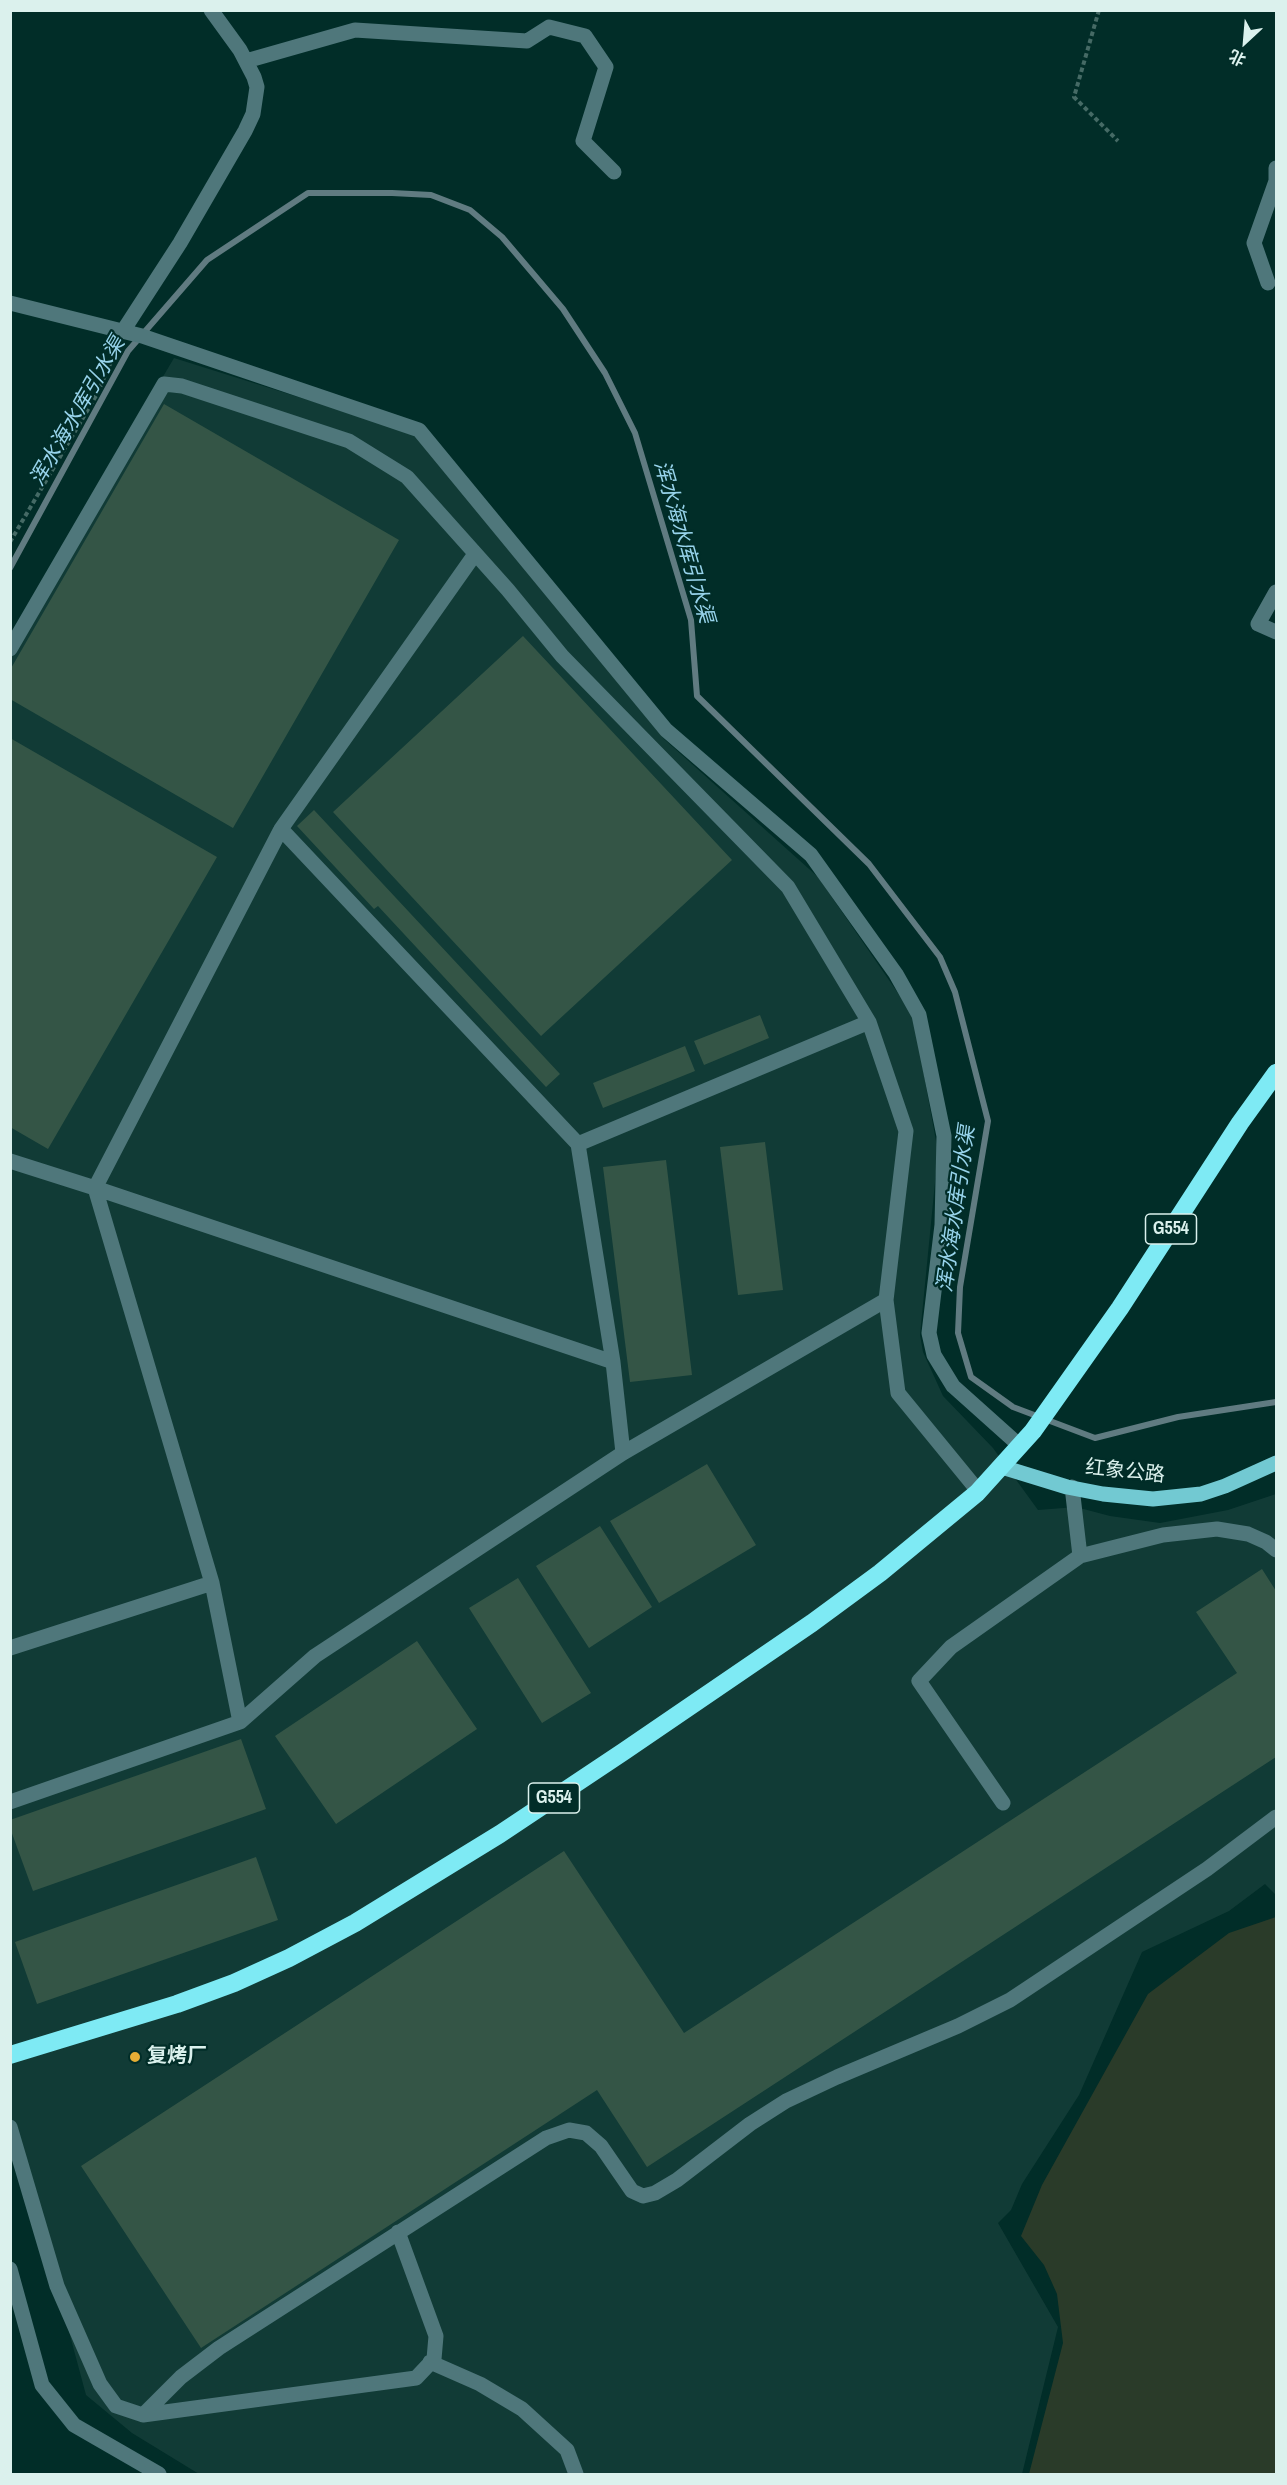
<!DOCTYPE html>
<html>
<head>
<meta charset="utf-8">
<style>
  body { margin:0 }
  #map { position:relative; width:1287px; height:2485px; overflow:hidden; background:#012d28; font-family:"Archivo Narrow","Noto Sans SC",sans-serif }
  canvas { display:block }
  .frame { position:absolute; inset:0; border:12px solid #dbf1ed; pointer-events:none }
  .north { position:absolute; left:1215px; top:12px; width:60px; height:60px; -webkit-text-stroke:4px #012d28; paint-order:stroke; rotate:206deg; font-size:16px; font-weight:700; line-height:24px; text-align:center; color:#dbf1ed }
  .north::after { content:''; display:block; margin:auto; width:21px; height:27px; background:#dbf1ed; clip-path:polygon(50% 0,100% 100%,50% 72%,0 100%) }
</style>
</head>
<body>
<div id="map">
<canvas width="1287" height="2485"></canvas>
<div class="frame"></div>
<div class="north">北</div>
</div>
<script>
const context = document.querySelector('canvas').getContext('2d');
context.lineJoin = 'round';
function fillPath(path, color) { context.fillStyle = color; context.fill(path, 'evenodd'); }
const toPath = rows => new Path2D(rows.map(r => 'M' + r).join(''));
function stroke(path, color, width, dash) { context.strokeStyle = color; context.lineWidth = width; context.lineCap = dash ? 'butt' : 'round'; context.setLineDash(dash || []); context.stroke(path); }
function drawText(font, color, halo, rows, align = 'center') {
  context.font = font + ' "Archivo Narrow","Noto Sans SC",sans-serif'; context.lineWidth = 4.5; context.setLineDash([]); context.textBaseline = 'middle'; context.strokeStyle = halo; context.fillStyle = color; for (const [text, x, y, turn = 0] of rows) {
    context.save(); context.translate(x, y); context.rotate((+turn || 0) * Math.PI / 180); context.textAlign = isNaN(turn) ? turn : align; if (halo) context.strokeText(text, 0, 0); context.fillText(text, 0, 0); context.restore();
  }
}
fillPath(toPath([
  [174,358,413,433,664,739,818,877,913,1015,938,1152,920,1335,923,1352,943,1396,993,1448,1038,1510,1076,1507,1110,1516,1160,1523,1228,1510,1276,1494,1276,1895,1265,1884,1229,1911,1142,1952,1079,2095,1022,2184,1011,2210,998,2223,1058,2327,1022,2474,199,2474,132,2433,86,2395,10,2112,10,636]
]), '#113b36');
fillPath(toPath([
  [1276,1917,1276,2474,1029,2474,1063,2343,1057,2294,1044,2265,1021,2236,1042,2185,1148,1994,1229,1933]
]), '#2a3b29');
stroke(toPath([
  [10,568,128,351,207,260,308,193,392,193,431,195,470,210,502,237,563,309,605,373,635,433,691,620,697,696,869,864,940,957,955,992,988,1121,960,1287,958,1333,971,1377,1013,1407,1095,1438,1178,1417,1276,1402]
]), '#607b81', 6);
fillPath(toPath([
  [164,404,399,540,233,828,10,699,10,670],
  [523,636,732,860,541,1036,333,812],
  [10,738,217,857,48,1149,10,1127],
  [314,810,560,1074,546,1087,378,906,374,909,297,826],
  [760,1015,769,1038,704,1065,694,1041],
  [685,1046,695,1071,603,1108,593,1083],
  [765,1142,783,1290,738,1295,720,1147],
  [666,1160,692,1375,630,1382,603,1167],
  [707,1464,756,1545,659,1603,610,1521],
  [600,1526,652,1607,589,1648,536,1566],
  [1262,1569,1276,1591,1276,1757,647,2167,597,2090,201,2348,81,2166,564,1851,684,2033,1237,1673,1196,1612],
  [518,1578,591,1693,542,1723,469,1608],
  [417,1641,477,1729,336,1824,275,1736],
  [241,1739,266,1809,33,1891,10,1828,10,1820],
  [256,1857,278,1920,37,2004,15,1942]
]), '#345546');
stroke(toPath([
  [1099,10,1074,97,1118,141],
  [10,542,97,394,118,346]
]), '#456a65', 4, [4.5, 3]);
stroke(toPath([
  [246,61,355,30,527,41,549,27,585,36,606,67,583,141,614,172],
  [1268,283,1254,243,1276,181,1276,168],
  [10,303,142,336,419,430,666,730,811,855,896,974,919,1015,944,1136,942,1225,929,1333,934,1355,953,1386,1020,1446],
  [123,331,180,243,245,131,253,114,257,87,254,77,240,50,211,10],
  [1276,592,1258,624,1276,632],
  [10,649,164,384,182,386,349,441,407,477,508,590,562,656,788,887,869,1022,906,1131,886,1300,898,1393,979,1492],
  [281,829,578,1144,869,1022],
  [578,1144,613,1362,623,1453],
  [10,1161,95,1188,613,1362],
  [1072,1487,1080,1556,1163,1535,1217,1529,1248,1534,1266,1542,1276,1550],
  [10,1648,212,1583],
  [240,1722,212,1583,95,1188,281,829,475,554],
  [10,1802,240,1722,315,1656,623,1453,886,1300],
  [1003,1803,919,1681,951,1647,1080,1556],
  [10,2127,57,2286,100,2384,116,2406,143,2415,416,2378,434,2359,436,2336,398,2232],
  [10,2269,42,2385,74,2425,159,2474],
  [430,2362,480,2384,522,2409,567,2450,576,2474],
  [143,2415,181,2377,219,2348,546,2138,569,2130,586,2133,601,2146,632,2191,643,2196,655,2193,677,2180,750,2124,786,2101,837,2077,958,2026,1010,2000,1207,1869,1276,1817]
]), '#4f777b', 15);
stroke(toPath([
  [1002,1467,1067,1487,1103,1494,1153,1499,1201,1494,1225,1486,1276,1463]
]), '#72c9d2', 15);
stroke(toPath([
  [10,2055,177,2004,234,1983,289,1958,355,1923,500,1834,623,1752,812,1623,880,1573,977,1493,1033,1431,1120,1308,1240,1123,1276,1073]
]), '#7eeaf4', 18);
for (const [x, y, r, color] of [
  [135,2057,6,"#e5ad35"]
]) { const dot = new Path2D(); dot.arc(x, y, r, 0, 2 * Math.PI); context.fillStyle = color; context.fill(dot); stroke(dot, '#012d28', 2); }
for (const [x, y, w] of [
  [1171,1229,51],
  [554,1798,51]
]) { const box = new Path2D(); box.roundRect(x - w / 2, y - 15, w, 30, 4.5); context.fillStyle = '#012d28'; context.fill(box); stroke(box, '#dbf1ed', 1.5); }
drawText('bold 18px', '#dbf1ed', null, [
  ["G554",1171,1229],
  ["G554",554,1798]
]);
drawText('20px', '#dbf1ed', '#012d28', [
  ["红象公路",1125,1472,6]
]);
drawText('bold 20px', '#dbf1ed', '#012d28', [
  ["复烤厂",147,2057]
], 'left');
drawText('italic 21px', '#97d3eb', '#012d28', [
  ["浑水海水库引水渠",78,412,-60],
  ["浑水海水库引水渠",683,542,74],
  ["浑水海水库引水渠",957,1209,-82]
]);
</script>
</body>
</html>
